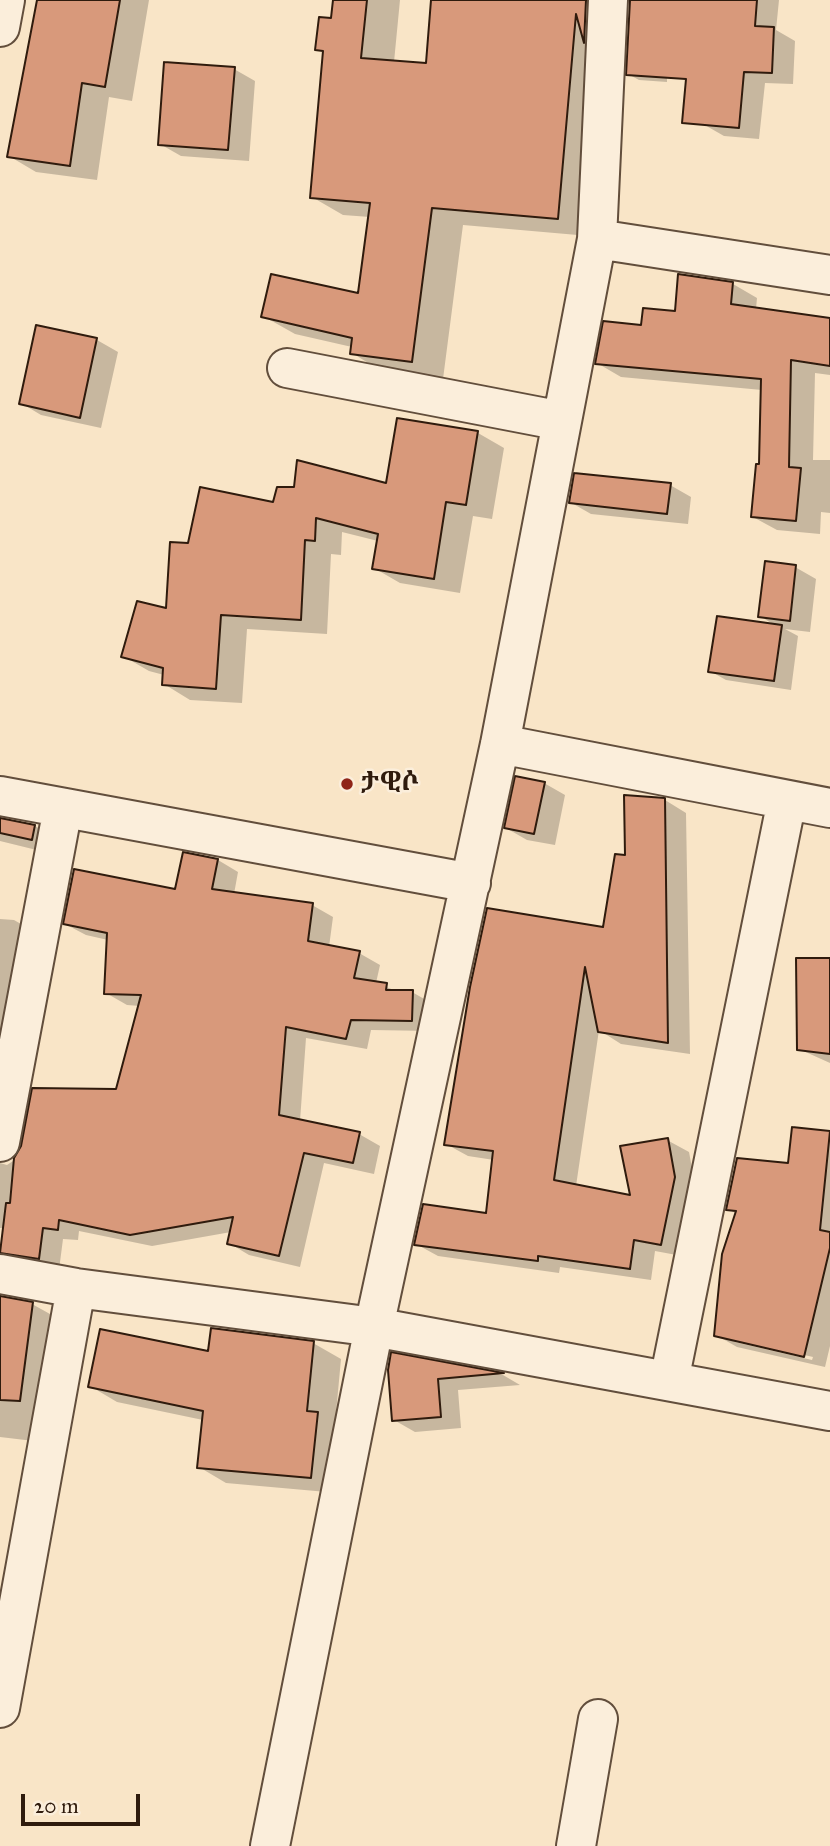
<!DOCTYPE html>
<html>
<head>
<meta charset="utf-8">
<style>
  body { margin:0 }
  #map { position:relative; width:830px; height:1846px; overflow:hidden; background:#f9e5c7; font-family:"IM FELL Great Primer",serif }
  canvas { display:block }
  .scale { position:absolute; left:21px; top:1794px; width:119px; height:32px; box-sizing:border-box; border:4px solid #2f1b0d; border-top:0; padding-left:9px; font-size:21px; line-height:24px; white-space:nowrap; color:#2f1b0d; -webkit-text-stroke:5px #fbeedb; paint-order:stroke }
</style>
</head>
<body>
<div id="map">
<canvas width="830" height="1846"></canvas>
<div class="scale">20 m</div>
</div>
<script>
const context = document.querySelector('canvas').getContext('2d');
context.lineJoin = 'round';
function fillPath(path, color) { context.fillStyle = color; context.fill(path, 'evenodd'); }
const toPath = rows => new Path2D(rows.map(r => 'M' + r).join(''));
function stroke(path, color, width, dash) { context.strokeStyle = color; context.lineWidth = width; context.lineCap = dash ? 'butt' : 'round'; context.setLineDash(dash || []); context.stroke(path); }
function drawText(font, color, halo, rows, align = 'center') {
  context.font = font + ' "IM FELL Great Primer","Noto Serif Ethiopic",serif'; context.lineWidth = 5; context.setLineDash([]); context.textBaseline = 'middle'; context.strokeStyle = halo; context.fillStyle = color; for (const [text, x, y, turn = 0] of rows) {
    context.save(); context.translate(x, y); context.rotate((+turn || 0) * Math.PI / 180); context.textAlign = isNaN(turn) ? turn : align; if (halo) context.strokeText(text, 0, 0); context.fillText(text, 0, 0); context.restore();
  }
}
fillPath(toPath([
  [39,0,149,0,132,101,109,97,97,180,36,172,9,156],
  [334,0,400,0,394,62,428,65,432,0,609,0,589,236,463,225,443,379,383,372,352,353,352,347,295,334,263,316,359,296,370,217,343,215,312,197,325,53,317,49,332,20],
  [715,0,779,0,776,30,795,41,793,84,765,83,759,139,724,136,703,124],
  [666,13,667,82,639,80,628,74],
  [234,69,255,81,249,161,181,156,160,144],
  [733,284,757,298,756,309,830,320,830,375,815,373,813,460,830,460,830,513,821,512,820,534,777,530,753,517,760,466,762,390,621,377,597,363,643,326],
  [37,327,97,340,118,352,101,428,41,415,21,403],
  [478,433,504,448,492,519,473,516,460,593,400,583,374,568,378,541,342,532,341,555,331,554,327,634,247,629,242,703,190,700,164,684,164,675,149,671,123,656,168,610,190,544,274,504,388,486],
  [670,485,691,497,688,524,591,514,570,502],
  [795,567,816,579,810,632,785,629,798,636,791,690,726,680,710,671,776,626,760,616],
  [544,783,565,795,555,845,527,840,506,828],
  [0,786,9,822,35,826,64,843,61,856,0,841],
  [665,800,686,813,690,1054,621,1044,599,1030,576,1186,632,1198,667,1140,689,1152,696,1190,682,1256,655,1251,651,1280,560,1267,559,1273,438,1256,416,1244,487,1215,494,1160,468,1156,446,1144,604,929,626,857],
  [218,860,238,872,234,894,312,905,333,917,329,947,359,953,380,965,376,983,399,992,412,992,433,1004,432,1031,371,1030,367,1049,306,1038,300,1121,359,1134,380,1146,374,1174,324,1163,300,1267,249,1255,229,1243,231,1232,152,1246,79,1231,78,1240,63,1239,59,1270,23,1264,2,1252,5,1228,0,1228,0,1163,7,1165,118,1091,140,1006,127,1005,106,993,108,940,86,935,65,924,177,892],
  [0,919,14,920,44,937,0,1158],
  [830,960,830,1063,799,1049],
  [794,1129,830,1133,830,1346,825,1367,737,1347,716,1335,737,1214,728,1209,790,1165],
  [735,1339,813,1357,812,1360,735,1342],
  [0,1297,32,1304,59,1319,42,1442,0,1437],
  [313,1343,341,1359,335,1424,345,1430,338,1493,226,1483,199,1467,203,1420,117,1402,90,1386,210,1353],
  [393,1354,503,1375,520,1385,458,1390,461,1428,415,1432,394,1420]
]), '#0003');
const building = toPath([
  [37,0,120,0,105,87,82,83,70,166,7,157,37,0],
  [333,0,367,0,361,58,426,63,431,0,586,0,584,43,576,14,558,219,432,208,412,362,350,354,352,338,261,317,271,274,358,293,370,203,310,198,323,51,315,50,319,17,331,18,333,0],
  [630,0,757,0,755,26,774,27,772,73,744,72,739,128,682,123,686,79,626,75,630,0],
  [164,62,235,67,228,150,158,145,164,62],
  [678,274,733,282,731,304,830,318,830,366,791,360,789,467,801,468,796,521,751,517,756,464,759,464,761,379,595,364,603,321,641,325,643,308,675,311,678,274],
  [36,325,97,338,80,418,19,404,36,325],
  [397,418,478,431,466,505,446,502,434,579,372,569,378,534,316,518,315,541,305,540,301,620,221,615,216,689,162,685,163,668,121,657,137,601,166,608,170,542,188,543,200,487,273,502,277,487,294,487,297,460,386,483,397,418],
  [574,473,671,483,667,514,569,503,574,473],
  [765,561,796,565,790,621,758,617,765,561],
  [717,616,782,625,774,681,708,672,717,616],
  [515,776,545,782,534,834,504,828,515,776],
  [624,795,665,798,668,1043,598,1032,585,967,554,1180,630,1195,620,1146,668,1138,675,1177,661,1245,634,1240,630,1269,538,1256,538,1261,414,1245,423,1204,486,1213,493,1151,444,1145,470,987,487,908,603,927,615,854,625,855,624,795],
  [0,818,35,825,32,840,0,833,0,818],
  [183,852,218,859,212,889,313,903,308,941,360,951,354,978,387,983,386,990,413,990,412,1021,351,1020,346,1039,286,1027,279,1115,360,1132,353,1163,304,1153,279,1256,227,1244,233,1217,130,1235,59,1220,58,1230,43,1228,39,1259,0,1253,6,1203,10,1203,14,1158,21,1146,32,1088,116,1089,141,995,104,994,107,933,63,924,74,869,175,889,183,852],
  [796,958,830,958,830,1054,797,1050,796,958],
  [792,1127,830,1131,820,1230,830,1232,830,1248,804,1357,714,1336,722,1254,736,1211,726,1210,737,1158,788,1163,792,1127],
  [0,1296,33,1302,20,1401,0,1400,0,1296],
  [211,1328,314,1341,307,1411,318,1412,311,1478,197,1468,203,1411,88,1387,100,1329,208,1351,211,1328],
  [391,1352,504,1373,438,1379,441,1417,392,1421,388,1370,391,1352]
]);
fillPath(building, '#d8997b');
stroke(building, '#2f1b0d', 2);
const minor = toPath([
  [0,27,5,0],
  [597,239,830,275],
  [287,368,562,421],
  [500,744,830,808],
  [0,796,471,883],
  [0,1142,63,808],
  [0,1274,76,1288,374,1327,830,1411],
  [669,1381,787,800],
  [0,1708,76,1288],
  [270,1846,374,1327,500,744,597,239,608,0],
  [576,1846,598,1719]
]);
stroke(minor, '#624e3c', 42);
stroke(minor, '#fbeedb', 38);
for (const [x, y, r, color] of [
  [347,784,7,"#8f2418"]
]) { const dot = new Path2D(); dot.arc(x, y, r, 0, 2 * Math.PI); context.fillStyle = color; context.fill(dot); stroke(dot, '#fbeedb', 2.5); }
drawText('bold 26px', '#2f1b0d', '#fbeedb', [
  ["ታዊሶ",361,784]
], 'left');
</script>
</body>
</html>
